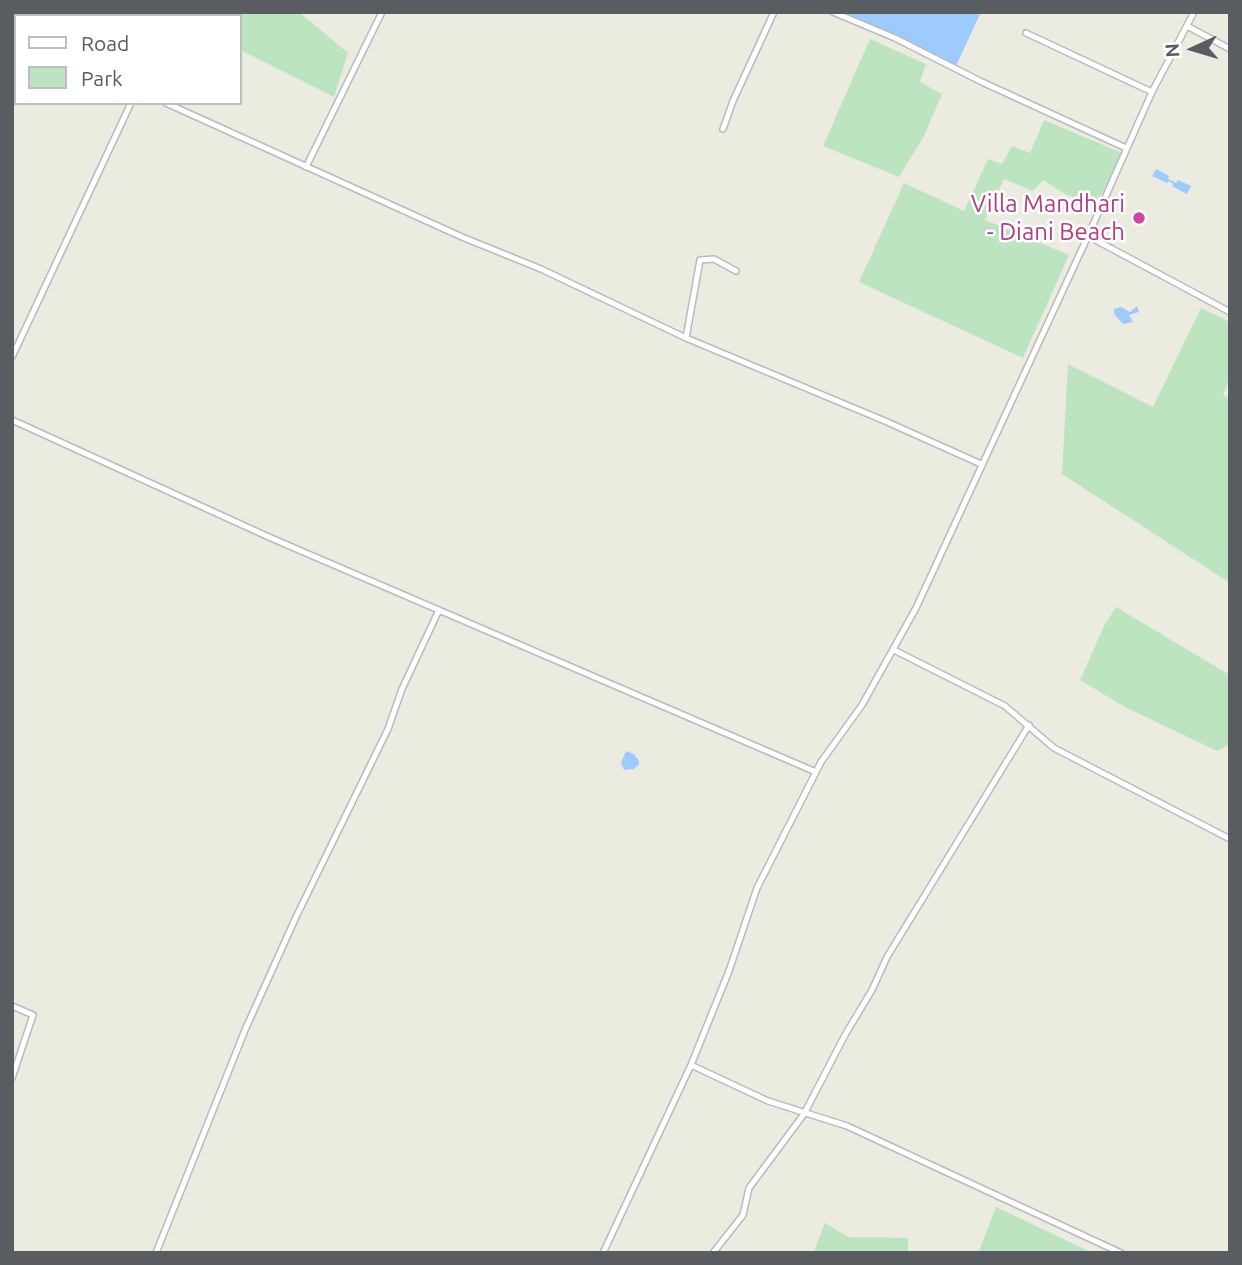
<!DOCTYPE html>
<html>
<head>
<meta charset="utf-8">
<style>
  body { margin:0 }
  #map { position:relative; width:1242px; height:1265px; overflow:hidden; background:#ecebe0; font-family:Ubuntu,sans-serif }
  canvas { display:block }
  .frame { position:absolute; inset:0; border:14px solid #595c61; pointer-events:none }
  .legend { position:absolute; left:14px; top:14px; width:228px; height:91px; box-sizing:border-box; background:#fff; border:2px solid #bdbec0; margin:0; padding:9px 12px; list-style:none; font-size:21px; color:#595c61 }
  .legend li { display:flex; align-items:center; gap:14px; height:35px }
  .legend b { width:35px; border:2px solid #bdbec0 }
  .north { position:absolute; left:1158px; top:14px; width:70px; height:70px; -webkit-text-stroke:5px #fff; paint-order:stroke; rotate:266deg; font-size:19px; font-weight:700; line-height:28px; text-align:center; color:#595c61 }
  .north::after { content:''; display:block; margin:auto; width:24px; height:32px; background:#595c61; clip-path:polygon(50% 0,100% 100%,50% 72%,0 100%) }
</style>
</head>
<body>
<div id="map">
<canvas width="1242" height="1265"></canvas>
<div class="frame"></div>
<ul class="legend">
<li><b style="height:9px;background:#fff"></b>Road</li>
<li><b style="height:19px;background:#bce4c0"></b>Park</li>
</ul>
<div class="north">N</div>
</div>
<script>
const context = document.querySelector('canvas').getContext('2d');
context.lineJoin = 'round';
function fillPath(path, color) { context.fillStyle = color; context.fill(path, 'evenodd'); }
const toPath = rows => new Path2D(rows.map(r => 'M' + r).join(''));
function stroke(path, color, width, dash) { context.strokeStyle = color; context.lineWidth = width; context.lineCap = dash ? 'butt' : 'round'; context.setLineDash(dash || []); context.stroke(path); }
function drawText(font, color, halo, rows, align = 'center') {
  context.font = font + ' Ubuntu,sans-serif'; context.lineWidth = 5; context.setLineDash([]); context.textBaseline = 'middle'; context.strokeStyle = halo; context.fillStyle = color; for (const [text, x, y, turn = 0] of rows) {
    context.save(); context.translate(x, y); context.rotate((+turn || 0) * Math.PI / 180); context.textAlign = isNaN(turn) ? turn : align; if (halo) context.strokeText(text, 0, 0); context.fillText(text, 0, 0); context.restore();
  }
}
fillPath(toPath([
  [185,12,299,12,348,53,334,97,240,50,240,16,183,16],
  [870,39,926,64,920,82,942,94,924,136,899,177,823,146],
  [1044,120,1122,153,1096,205,1067,195,1043,180,1033,191,1004,179,985,220,1069,255,1023,358,859,282,904,183,964,211,988,159,1002,164,1012,146,1030,153],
  [1201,308,1230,322,1230,378,1223,395,1230,399,1230,583,1062,474,1068,364,1153,407],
  [1116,607,1230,675,1230,744,1217,751,1125,707,1080,680,1104,626],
  [996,1207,1093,1253,978,1253],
  [825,1223,848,1237,908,1238,908,1253,813,1253]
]), '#bce4c0');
fillPath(toPath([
  [841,12,981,12,956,66],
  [1156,169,1169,176,1168,179,1176,183,1178,180,1191,186,1187,194,1172,186,1173,184,1169,181,1167,183,1152,176],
  [1137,306,1139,312,1129,315,1133,322,1123,324,1114,314,1114,309,1117,308,1121,307,1130,312],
  [626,751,634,754,639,761,639,764,634,769,624,770,621,763]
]), '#9dcbff');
const street = toPath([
  [833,12,895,38,982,82,1126,148],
  [1187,26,1230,49],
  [1026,33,1152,92],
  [166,103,462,237,541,269,686,338,885,421,981,464],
  [723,129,733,101,774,12],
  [306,167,382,12],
  [1088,236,1230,312],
  [686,338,700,260,714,259,736,271],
  [12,357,131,103],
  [12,420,271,538,816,772],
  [894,650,1005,706,1054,748,1230,839],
  [12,1006,33,1015,12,1078],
  [691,1065,768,1101,847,1126,1121,1253],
  [156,1253,245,1030,296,917,388,729,402,689,439,610],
  [603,1253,691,1065,729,971,757,888,821,762,862,705,916,608,1088,236,1152,92,1194,12],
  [713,1253,743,1215,749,1188,804,1114,845,1035,872,990,887,957,1029,725]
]);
stroke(street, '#b8babf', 8);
stroke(street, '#fff', 5);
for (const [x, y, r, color] of [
  [1139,218,7,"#d1479c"]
]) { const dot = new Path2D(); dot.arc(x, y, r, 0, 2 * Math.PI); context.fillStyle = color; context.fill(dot); stroke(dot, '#fff', 2.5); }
drawText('24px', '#b23c85', '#fff', [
  ["Villa Mandhari",1125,204],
  ["- Diani Beach",1125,232]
], 'right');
</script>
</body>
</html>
